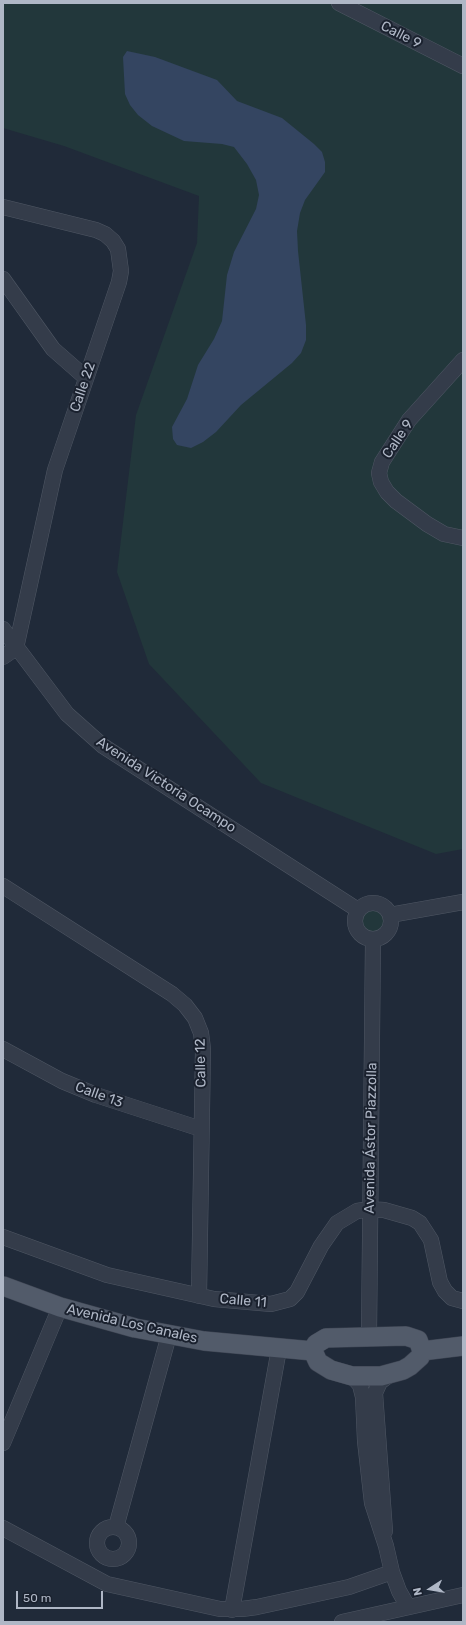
<!DOCTYPE html>
<html>
<head>
<meta charset="utf-8">
<style>
  body { margin:0 }
  #map { position:relative; width:466px; height:1625px; overflow:hidden; background:#202a39; font-family:Rubik,sans-serif }
  canvas { display:block }
  .frame { position:absolute; inset:0; border:4px solid #afb7c6; pointer-events:none }
  .north { position:absolute; left:410px; top:1569px; width:40px; height:40px; -webkit-text-stroke:3px #1a212e; paint-order:stroke; rotate:258deg; font-size:11px; font-weight:700; line-height:16px; text-align:center; color:#afb7c6 }
  .north::after { content:''; display:block; margin:auto; width:14px; height:18px; background:#afb7c6; clip-path:polygon(50% 0,100% 100%,50% 72%,0 100%) }
  .scale { position:absolute; left:16px; top:1591px; width:87px; height:18px; box-sizing:border-box; border:2px solid #afb7c6; border-top:0; padding-left:5px; font-size:12px; line-height:14px; white-space:nowrap; color:#afb7c6; -webkit-text-stroke:3px #1a212e; paint-order:stroke }
</style>
</head>
<body>
<div id="map">
<canvas width="466" height="1625"></canvas>
<div class="frame"></div>
<div class="north">N</div>
<div class="scale">50 m</div>
</div>
<script>
const context = document.querySelector('canvas').getContext('2d');
context.lineJoin = 'round';
function fillPath(path, color) { context.fillStyle = color; context.fill(path, 'evenodd'); }
const toPath = rows => new Path2D(rows.map(r => 'M' + r).join(''));
function stroke(path, color, width, dash) { context.strokeStyle = color; context.lineWidth = width; context.lineCap = dash ? 'butt' : 'round'; context.setLineDash(dash || []); context.stroke(path); }
function drawText(font, color, halo, rows, align = 'center') {
  context.font = font + ' Rubik,sans-serif'; context.lineWidth = 4; context.setLineDash([]); context.textBaseline = 'middle'; context.strokeStyle = halo; context.fillStyle = color; for (const [text, x, y, turn = 0] of rows) {
    context.save(); context.translate(x, y); context.rotate((+turn || 0) * Math.PI / 180); context.textAlign = isNaN(turn) ? turn : align; if (halo) context.strokeText(text, 0, 0); context.fillText(text, 0, 0); context.restore();
  }
}
fillPath(toPath([
  [3,3,463,3,463,849,436,854,261,783,149,664,117,572,136,415,197,243,199,196,64,146,3,128],
  '359 920a13 13 0 1 1 26 0a13 13 0 1 1-26 0Z'
]), '#22373b');
fillPath(toPath([
  [127,51,155,57,217,80,237,101,282,118,314,144,322,152,325,162,325,172,305,200,300,213,297,231,298,251,306,325,306,340,301,353,292,363,241,405,216,432,203,442,191,448,177,445,173,439,172,427,187,399,198,365,214,339,222,321,227,275,234,252,256,209,259,195,256,180,247,164,234,147,222,144,184,141,152,126,138,115,130,105,125,94,123,57]
]), '#344561');
const minor = toPath([
  [339,3,463,66],
  [3,207,96,230,105,234,113,241,118,249,121,271,119,282,55,470,16,648,3,657],
  [3,279,53,349,86,378],
  [463,360,409,420,382,462,379,473,381,482,387,492,396,501,427,524,444,534,463,538],
  [3,629,67,714,103,746,358,910],
  [3,886,172,994,185,1005,195,1018,201,1033,203,1049,199,1296],
  '355 921a18 18 0 1 1 36 0a18 18 0 1 1-36 0Z',
  [390,915,463,902],
  [3,1049,62,1081,96,1095,201,1129],
  [3,1237,107,1275,214,1299,271,1304,290,1299,297,1292,321,1246,337,1223,357,1211,370,1209,384,1210,412,1218,420,1223,431,1240,440,1282,445,1291,452,1298,463,1301],
  [369,1336,373,939],
  [352,1376,360,1385,363,1397,365,1441,372,1503,386,1546,392,1572,399,1591,408,1607],
  [3,1443,60,1307],
  '97 1543a16 16 0 1 1 32 0a16 16 0 1 1-32 0Z',
  [116,1527,169,1335],
  [3,1528,107,1584,220,1609,242,1609,257,1607,349,1587,392,1572],
  [385,1531,375,1393,380,1382,392,1373],
  [232,1610,279,1349],
  [342,1622,463,1595]
]);
const major = toPath([
  [3,1286,60,1307,135,1328,204,1341,313,1351],
  [406,1336,418,1340,422,1351,420,1357,410,1366,403,1370,381,1376,352,1376,331,1370,318,1362,313,1351,316,1344,326,1338,406,1336],
  [422,1351,463,1346]
]);
stroke(minor, '#4f5764', 16);
stroke(major, '#3e4553', 20);
stroke(minor, '#343c4a', 15);
stroke(major, '#525b6a', 19);
drawText('14px', '#afb7c6', '#1a212e', [
  ["Calle 9",401,35,27],
  ["Calle 22",83,387,-71],
  ["Calle 9",398,439,-56],
  ["Avenida Victoria Ocampo",166,785,33],
  ["Calle 12",201,1063,-91],
  ["Calle 13",99,1095,20],
  ["Avenida Ástor Piazzolla",371,1138,-89],
  ["Calle 11",243,1301,5],
  ["Avenida Los Canales",132,1324,13]
]);
</script>
</body>
</html>
